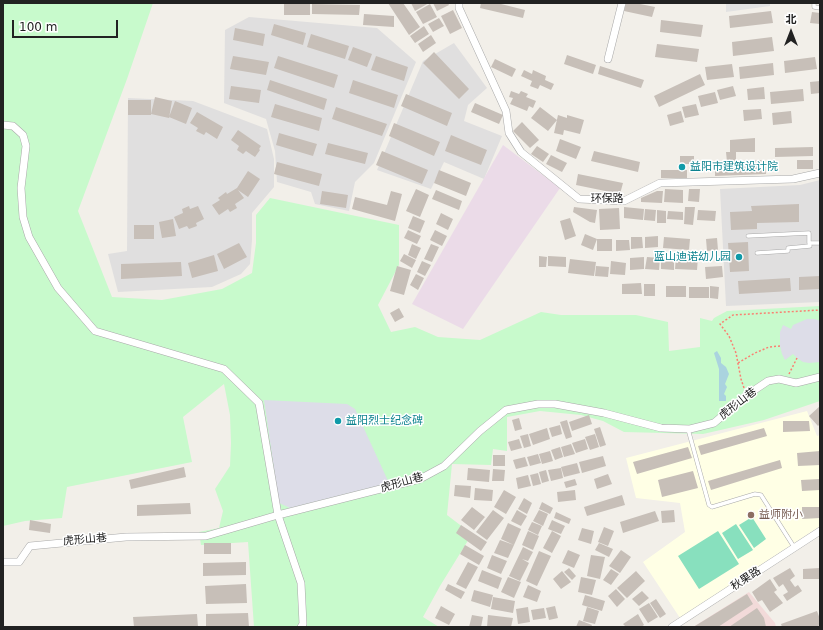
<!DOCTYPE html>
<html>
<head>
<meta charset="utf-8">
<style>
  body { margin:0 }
  #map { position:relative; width:823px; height:630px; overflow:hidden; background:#f2efe9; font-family:"DejaVu Sans","Noto Sans SC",sans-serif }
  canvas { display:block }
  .frame { position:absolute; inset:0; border:4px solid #222; pointer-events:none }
  .north { position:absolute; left:771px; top:12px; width:40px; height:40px; -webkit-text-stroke:3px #fff; paint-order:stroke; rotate:0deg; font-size:11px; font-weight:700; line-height:16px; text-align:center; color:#222 }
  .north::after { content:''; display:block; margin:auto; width:14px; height:18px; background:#222; clip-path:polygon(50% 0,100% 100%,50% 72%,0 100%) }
  .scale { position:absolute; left:12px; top:20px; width:106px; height:18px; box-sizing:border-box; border:2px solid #222; border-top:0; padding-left:5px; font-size:12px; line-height:14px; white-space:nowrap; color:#222; -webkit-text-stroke:3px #fff; paint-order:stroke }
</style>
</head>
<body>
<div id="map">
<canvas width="823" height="630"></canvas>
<div class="frame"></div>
<div class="north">北</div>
<div class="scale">100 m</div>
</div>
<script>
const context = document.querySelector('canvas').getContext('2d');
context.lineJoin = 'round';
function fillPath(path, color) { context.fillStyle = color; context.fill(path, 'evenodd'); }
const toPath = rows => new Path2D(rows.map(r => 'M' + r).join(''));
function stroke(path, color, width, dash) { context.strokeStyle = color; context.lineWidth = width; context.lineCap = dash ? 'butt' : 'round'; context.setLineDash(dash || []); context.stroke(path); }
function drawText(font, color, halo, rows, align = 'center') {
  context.font = font + ' "DejaVu Sans","Noto Sans SC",sans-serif'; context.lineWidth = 3; context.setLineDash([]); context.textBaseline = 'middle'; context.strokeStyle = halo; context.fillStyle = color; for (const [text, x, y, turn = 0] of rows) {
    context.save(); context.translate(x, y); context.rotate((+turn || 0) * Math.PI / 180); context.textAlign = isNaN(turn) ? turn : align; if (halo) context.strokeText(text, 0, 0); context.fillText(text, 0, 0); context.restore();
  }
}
fillPath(toPath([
  [249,17,377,28,416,62,374,163,355,182,349,211,315,204,311,192,277,182,275,151,266,119,224,103,225,30],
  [454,43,487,88,468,105,464,121,502,136,484,179,444,162,431,189,377,170,423,61],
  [128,98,193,101,267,129,274,159,274,187,252,213,252,240,250,264,241,274,212,287,118,292,108,254,127,251],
  [820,180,820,302,726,306,720,189,800,185]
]), '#e0dfdf');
fillPath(toPath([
  [749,592,775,623,776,627,693,627]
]), '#f2dad9');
fillPath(toPath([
  [503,145,560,188,463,329,412,304]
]), '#ebdbe8');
fillPath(toPath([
  [807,411,817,436,820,435,820,526,680,618,643,562,685,532,680,503,636,498,626,458]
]), '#ffffe5');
fillPath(toPath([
  [3,3,153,3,127,79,78,211,112,297,162,300,222,289,252,273,256,243,256,215,270,198,399,225,399,265,378,305,391,332,415,327,438,337,480,340,541,312,561,315,636,315,668,322,669,351,700,347,700,318,712,321,714,318,727,311,820,306,820,401,764,420,703,434,624,432,603,421,581,415,540,411,507,417,507,451,493,449,491,465,452,464,447,515,472,534,440,586,423,617,439,627,254,627,248,542,201,545,199,532,219,528,223,511,215,489,230,466,231,443,230,415,224,384,183,417,192,462,67,487,62,518,25,521,3,526]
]), '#c8facc');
fillPath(toPath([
  [752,517,766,539,754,548,739,525],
  [736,524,753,550,738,559,722,533],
  [718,531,739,564,699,589,678,556]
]), '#88e0be');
fillPath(toPath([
  [726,3,770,3,770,6,726,12]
]), '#e2e2e2');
fillPath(toPath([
  [807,319,815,319,820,321,820,362,809,363,803,362,797,358,793,354,785,360,782,354,780,346,780,332,783,325,791,329,793,325],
  [264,400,347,404,355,409,389,483,290,508,279,503]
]), '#dddde8');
fillPath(toPath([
  [717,351,721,358,721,363,726,367,729,374,725,384,727,387,724,394,726,396,726,401,719,401,719,369,714,353]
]), '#aad3df');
fillPath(toPath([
  [388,3,403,3,420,27,409,35],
  [411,3,429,3,415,11],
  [433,3,448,3,449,5,437,11],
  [481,3,497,3,525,10,523,18,480,8],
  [626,3,635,3,655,7,652,17,624,11],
  [284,4,310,4,310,15,284,15],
  [312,4,360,5,359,15,312,14],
  [430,4,437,17,423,24,416,12],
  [453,10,462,28,450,34,441,16],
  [771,11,773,23,730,28,729,16],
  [812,12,820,13,820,24,810,23],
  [364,14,394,16,394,27,363,25],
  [439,18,444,26,433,32,428,24],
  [661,20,703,25,701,37,660,32],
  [274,24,306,33,303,45,271,35],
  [424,26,429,34,415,43,410,36],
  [235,28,265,34,263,46,233,40],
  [311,34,349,46,345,59,307,47],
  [431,35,436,43,423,52,418,44],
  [772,37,774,51,733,56,732,42],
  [657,44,699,49,697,62,655,57],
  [353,47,372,54,367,67,348,60],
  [434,52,469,89,459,99,423,63],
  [567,55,596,65,593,74,564,64],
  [233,56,269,62,266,75,230,69],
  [278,56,338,75,334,88,274,68],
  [376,56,408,67,404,81,371,70],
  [815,57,817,69,785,73,784,61],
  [495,59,516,69,512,77,491,67],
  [773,63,774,75,740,79,739,67],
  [732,64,734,77,707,80,705,67],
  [600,66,644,80,641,88,598,74],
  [524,70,532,74,533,70,546,76,545,80,554,84,551,90,540,85,538,89,530,86,532,81,521,76],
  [700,74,705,85,659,107,654,96],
  [270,80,327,99,324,110,267,90],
  [353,80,398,95,394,108,349,93],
  [820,81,820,93,811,94,810,82],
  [231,86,261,90,259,103,229,99],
  [733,86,736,96,720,100,717,90],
  [764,87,765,99,748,100,747,89],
  [803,89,804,101,771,104,770,92],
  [511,91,519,94,521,91,528,94,526,97,536,101,533,108,529,106,527,111,510,104,513,98,509,97],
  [715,92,718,103,701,107,698,96],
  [406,94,452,113,447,126,401,106],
  [155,97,172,101,169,118,151,114],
  [128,100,151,100,151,115,128,115],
  [175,101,192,108,186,124,169,117],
  [475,103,503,115,499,124,471,112],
  [275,104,322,118,319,131,271,117],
  [696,104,699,115,685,118,682,107],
  [336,107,387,124,382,136,332,119],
  [540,107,557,120,548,131,531,118],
  [761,109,762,119,744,121,743,110],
  [681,111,684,122,670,126,667,115],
  [791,111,792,123,773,125,772,113],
  [197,112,223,127,217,139,206,132,204,135,196,131,198,128,190,123],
  [558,115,567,118,567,115,584,120,580,134,564,130,563,135,554,133],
  [522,122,539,140,530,148,513,131],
  [394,123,440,142,434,156,389,136],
  [238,130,261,146,259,149,260,150,255,157,246,151,243,154,237,150,239,146,231,140],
  [279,133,317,144,313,156,276,145],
  [451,135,487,150,481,165,445,151],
  [755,138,755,152,736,152,736,161,765,160,766,174,715,176,715,162,727,162,726,152,730,152,730,140],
  [560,139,581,147,576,159,556,151],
  [328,143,368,153,365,164,325,154],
  [537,146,549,154,543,162,531,154],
  [813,147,813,156,775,157,775,148],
  [382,151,428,170,422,184,376,165],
  [594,151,640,162,638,172,591,161],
  [551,155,567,163,562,172,546,164],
  [680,156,694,156,694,164,683,164,683,170,687,170,687,178,661,178,661,170,680,170],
  [797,160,813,160,813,169,797,169],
  [277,162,322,174,319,186,274,174],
  [439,170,471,183,466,196,434,183],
  [248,171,260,179,248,197,238,190,244,198,235,204,237,208,230,212,228,209,219,215,212,205,220,200,218,198,226,192,227,194,237,188],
  [578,174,623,183,620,194,576,185],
  [416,189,429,195,420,217,406,211],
  [665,189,683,190,683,203,664,202],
  [689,189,700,189,699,202,688,201],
  [436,190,462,201,459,210,432,199],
  [322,191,348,195,346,208,320,204],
  [391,191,402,194,395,221,352,209,355,197,387,205],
  [657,191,663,191,662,203,641,202,641,198],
  [799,204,799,222,757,223,757,229,731,230,730,212,752,211,751,206],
  [189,206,190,209,198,206,204,219,196,223,197,226,189,229,187,226,179,229,174,217,183,213,182,209],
  [574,207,597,210,595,223,590,222,573,212],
  [624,207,644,209,643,220,624,218],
  [685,207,695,207,693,225,684,224],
  [619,208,620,229,600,230,599,209],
  [645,209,656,210,655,221,644,220],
  [657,210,666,211,666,223,657,223],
  [698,210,716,211,715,221,697,220],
  [668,211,683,212,683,220,667,219],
  [441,213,453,219,448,230,436,224],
  [413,216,425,221,420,233,408,228],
  [570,218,576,236,565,240,560,221],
  [173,219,176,236,162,238,159,222],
  [134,225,154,225,154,239,134,239],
  [408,230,421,236,417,244,404,238],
  [435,230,447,236,442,246,430,240],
  [585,234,597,239,593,250,581,245],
  [658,236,658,247,645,248,645,237],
  [631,237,642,237,643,248,631,249],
  [664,237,690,239,689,250,663,248],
  [717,238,718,250,707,251,706,239],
  [597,239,612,239,612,251,597,251],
  [616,240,629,240,630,250,616,251],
  [748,242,749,271,730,272,728,243],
  [239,243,247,257,224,269,217,254],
  [412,244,421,248,416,259,408,255],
  [431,244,439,247,432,262,424,259],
  [404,254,416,260,412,268,400,261],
  [214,255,218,271,192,278,188,263],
  [539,256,547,257,546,267,539,267],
  [548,256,566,257,566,267,548,266],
  [676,256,698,257,697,270,675,269],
  [644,257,644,269,630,270,630,258],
  [647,257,660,258,659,270,645,269],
  [661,258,674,259,674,270,661,269],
  [570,259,596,262,594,276,568,273],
  [422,261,431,265,425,276,417,272],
  [611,261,626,263,625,275,610,274],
  [181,262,182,276,121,279,121,264],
  [397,266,411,270,404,295,390,291],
  [596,266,609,267,608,277,595,276],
  [722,266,723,277,706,279,705,267],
  [416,274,424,278,418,290,410,285],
  [820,276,820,289,799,290,799,277],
  [790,278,791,291,739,294,738,281],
  [641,283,642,294,622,294,622,284],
  [644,284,655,284,655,296,644,296],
  [666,286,686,286,686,297,666,297],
  [710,286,719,287,718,299,710,298],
  [689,287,709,287,709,298,689,298],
  [399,308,404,317,395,322,390,313],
  [820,406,820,424,818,426,809,416],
  [589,415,592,424,572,431,569,422],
  [519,418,522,429,515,431,512,420],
  [567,420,572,437,566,439,560,422],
  [783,421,809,421,810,431,783,432],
  [560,425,562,434,552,437,549,428],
  [600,427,606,445,600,447,594,429],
  [547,428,550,439,533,445,529,434],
  [764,428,767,436,701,455,698,446],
  [528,434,531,446,524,448,520,436],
  [595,434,599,447,590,450,585,437],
  [519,439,522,448,511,451,508,442],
  [585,439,588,449,576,453,572,443],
  [571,444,575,454,564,457,561,447],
  [560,447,563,457,555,460,551,450],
  [688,447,692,458,637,474,633,462],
  [550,451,553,461,542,464,539,454],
  [820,451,820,465,798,466,797,453],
  [538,454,541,463,530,466,527,457],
  [493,455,505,455,505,466,493,466],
  [603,456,606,466,582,473,579,462],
  [525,457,528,466,516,469,513,460],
  [780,460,782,468,711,490,708,481],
  [577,463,580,473,564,477,561,467],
  [184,467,186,477,131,489,129,480],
  [468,468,490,470,489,482,467,480],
  [561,468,563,478,551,481,548,470],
  [493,469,505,470,504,481,492,481],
  [546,470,549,481,542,483,539,472],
  [693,471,698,488,662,497,658,480],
  [538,473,541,484,533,486,530,475],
  [608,474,612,484,597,489,594,479],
  [528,475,531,486,518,489,516,478],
  [575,479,577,485,566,488,564,482],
  [820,479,820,490,802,491,801,480],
  [455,485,471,486,470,498,454,496],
  [475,488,493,490,492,501,474,500],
  [504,490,516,497,506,514,494,507],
  [575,490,576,500,558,502,557,492],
  [622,495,625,505,587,516,584,507],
  [524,498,532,503,527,514,518,509],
  [542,502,553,508,550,514,539,509],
  [190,503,191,514,137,516,137,505],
  [472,507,485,517,474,530,461,520],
  [802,507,820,507,820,518,802,519],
  [493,510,504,518,487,540,476,532],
  [517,510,527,516,521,526,511,521],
  [539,510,548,514,543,526,533,521],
  [674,510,675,522,662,523,661,511],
  [655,511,659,521,623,533,620,522],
  [556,512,571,519,569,524,554,518],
  [30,520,51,524,50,533,29,530],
  [552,520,565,526,561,534,548,529],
  [532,522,542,526,538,535,528,530],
  [508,523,521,529,514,545,501,539],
  [461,525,487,542,481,551,456,533],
  [604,527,614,531,608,546,598,542],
  [582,528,594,531,591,544,578,540],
  [528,531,539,536,533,550,522,545],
  [552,531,561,536,552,553,543,548],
  [500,540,514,545,508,558,494,553],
  [204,543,231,543,231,554,204,554],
  [599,543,613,549,609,557,595,550],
  [465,545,484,556,479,565,460,554],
  [523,547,533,552,528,561,522,559,529,563,520,581,509,576],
  [568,550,580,555,574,568,562,563],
  [621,550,631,557,620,573,609,566],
  [539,551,551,556,537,586,526,581],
  [492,555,507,561,501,574,487,568],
  [591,555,605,557,600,579,587,576],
  [246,562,246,575,203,576,203,563],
  [468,562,478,567,466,589,456,584],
  [569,568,576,576,572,580,564,572],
  [790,568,795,576,790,580,795,587,798,585,802,591,787,601,783,595,788,592,783,584,779,587,773,578],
  [820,568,820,579,803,579,803,569],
  [611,569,619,574,611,585,603,580],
  [482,570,502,578,498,589,478,581],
  [562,571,571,582,561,589,553,579],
  [636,571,645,581,627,598,617,588],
  [508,577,521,582,514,598,501,592],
  [581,577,596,580,592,595,578,592],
  [770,579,777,590,774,592,783,603,770,612,762,600,758,602,752,592],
  [246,584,247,603,206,604,205,586],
  [448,584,465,592,461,599,445,590],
  [528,585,541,591,537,602,523,597],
  [616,589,625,599,617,607,608,596],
  [474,590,493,595,490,607,471,601],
  [642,591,649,598,639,606,632,599],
  [747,594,753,604,718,627,696,627,695,626],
  [585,595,605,601,602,611,582,605],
  [493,597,515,601,513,613,491,609],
  [656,599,666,614,660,618,650,603],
  [649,603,658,617,648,623,639,609],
  [441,606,455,614,449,625,435,618],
  [555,606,558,618,549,620,546,608],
  [528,607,530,622,518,624,516,609],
  [587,607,599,611,595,624,583,621],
  [544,608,546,618,533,620,531,610],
  [757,608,764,618,766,627,729,627],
  [817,611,820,619,820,625,816,627,782,627,781,624],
  [248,613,249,627,206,627,206,614],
  [197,614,198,627,134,627,133,617],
  [638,614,644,625,641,627,626,627,623,624],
  [472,615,483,617,481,627,469,627],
  [488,615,513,618,511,627,487,627],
  [579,620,592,625,591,627,576,627]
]), '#c7bfb8');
const lane = toPath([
  [814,3,814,7,820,8],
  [748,236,809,233,809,243,820,243],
  [757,253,788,251,788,248,810,246,809,243],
  [688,429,709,505,712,507,755,494,761,495,794,547]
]);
const street = toPath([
  [459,3,459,8,506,111,509,133,521,152,579,199,624,201,660,183,793,179,820,173],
  [608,59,622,3],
  [3,125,13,126,23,135,26,146,21,188,23,217,29,237,58,288,95,331,224,369,259,403,278,515,301,583,303,624,301,627],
  [3,562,19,562,30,546,126,537,206,536,278,515,420,479,444,466,480,431,506,410,538,404,555,404,604,413,661,428,690,429,714,423,747,395,768,381,779,379,796,383,820,377],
  [672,627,820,531]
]);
stroke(lane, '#a9a9a9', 4.5);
stroke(street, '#a9a9a9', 8);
stroke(toPath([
  [738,363,755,353,769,347,780,346],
  [789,374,797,358],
  [744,388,741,379,736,353,729,336,720,324,733,315,820,310]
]), '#fa8072', 1.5, [2, 2]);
stroke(lane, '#fff', 3.5);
stroke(street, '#fff', 7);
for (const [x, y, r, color] of [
  [682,167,4,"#0f9aa8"],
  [739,257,4,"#0f9aa8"],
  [338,421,4,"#0f9aa8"],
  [751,515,4,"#8d6e63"]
]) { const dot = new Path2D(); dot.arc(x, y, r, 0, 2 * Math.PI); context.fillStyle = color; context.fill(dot); stroke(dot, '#fff', 1.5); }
drawText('11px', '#0d838f', '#fff', [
  ["益阳市建筑设计院",690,167],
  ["蓝山迪诺幼儿园",731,257,"right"],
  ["益阳烈士纪念碑",346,421]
], 'left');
drawText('11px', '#222', '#fff', [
  ["环保路",607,199],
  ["虎形山巷",738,404,-38],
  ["虎形山巷",402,483,-16],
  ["虎形山巷",85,540,-5],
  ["秋果路",746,579,-33]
]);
drawText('11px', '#785e54', '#fff', [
  ["益师附小",759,515]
], 'left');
</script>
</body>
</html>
